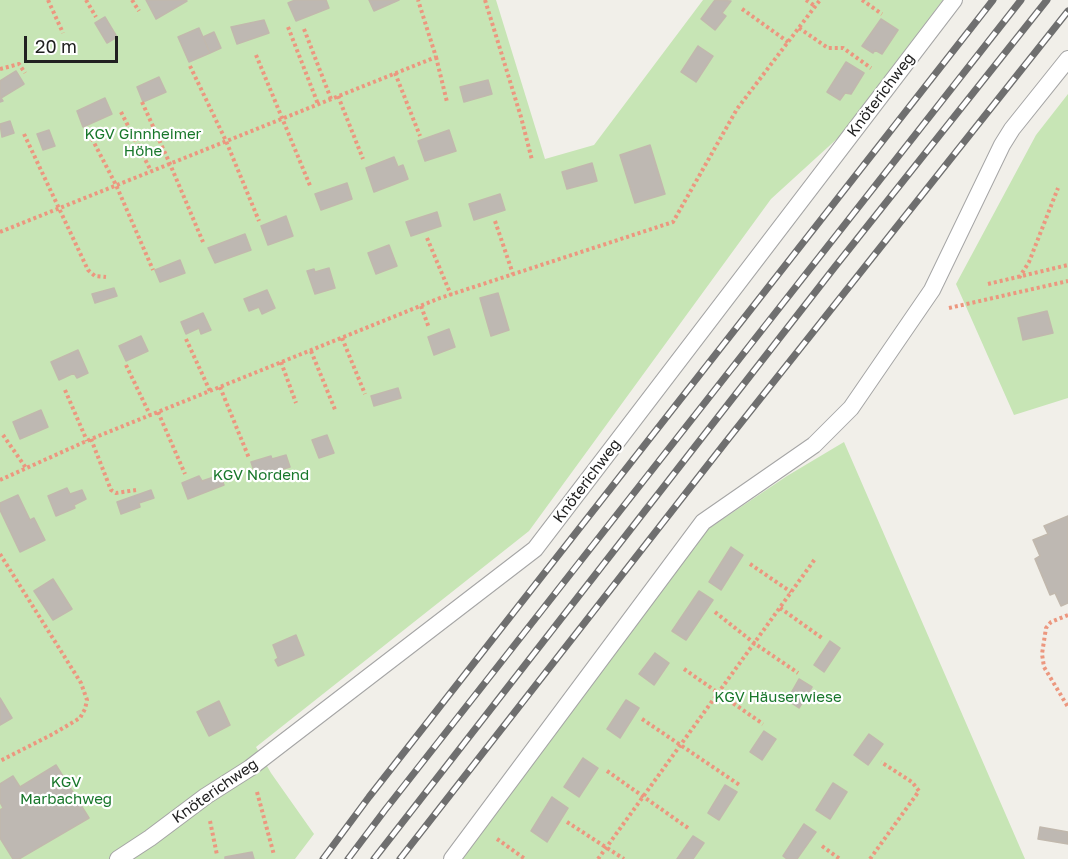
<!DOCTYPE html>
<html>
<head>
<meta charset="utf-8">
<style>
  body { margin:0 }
  #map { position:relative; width:1068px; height:859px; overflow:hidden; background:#f1efe9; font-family:"Golos Text",sans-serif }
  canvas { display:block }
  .scale { position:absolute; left:24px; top:36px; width:94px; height:27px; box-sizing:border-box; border:3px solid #212121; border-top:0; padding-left:8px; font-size:18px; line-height:21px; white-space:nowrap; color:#212121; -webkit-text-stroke:4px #fff; paint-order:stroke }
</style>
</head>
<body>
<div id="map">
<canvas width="1068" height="859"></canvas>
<div class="scale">20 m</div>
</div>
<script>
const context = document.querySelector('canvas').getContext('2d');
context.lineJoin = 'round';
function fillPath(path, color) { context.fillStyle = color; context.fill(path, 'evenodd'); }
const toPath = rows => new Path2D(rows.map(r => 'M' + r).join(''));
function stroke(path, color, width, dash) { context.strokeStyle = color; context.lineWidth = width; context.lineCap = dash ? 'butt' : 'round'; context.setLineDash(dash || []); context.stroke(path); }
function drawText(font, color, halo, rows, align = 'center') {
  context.font = font + ' "Golos Text",sans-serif'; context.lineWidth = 4.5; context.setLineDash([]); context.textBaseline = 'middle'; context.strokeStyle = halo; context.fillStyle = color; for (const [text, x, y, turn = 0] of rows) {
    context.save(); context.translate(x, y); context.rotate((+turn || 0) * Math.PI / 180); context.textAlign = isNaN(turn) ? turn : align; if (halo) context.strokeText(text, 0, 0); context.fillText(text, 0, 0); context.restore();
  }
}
fillPath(toPath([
  [0,0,496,0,545,159,594,145,703,0,943,0,839,137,771,199,529,531,256,747,271,773,314,834,295,859,0,859],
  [1068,94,1068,398,1014,415,956,284,1036,135],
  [844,442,1025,859,462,859,705,531,787,476]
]), '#c7e5b5');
const building = toPath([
  [146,0,186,0,187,1,156,19,146,0],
  [295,0,326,0,329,8,296,21,288,3,295,0],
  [369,0,399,0,374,11,369,0],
  [715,0,731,1,722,13,726,16,715,30,701,19,715,0],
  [105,17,117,37,107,43,95,23,105,17],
  [881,19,898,30,882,54,875,50,873,53,862,46,881,19],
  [264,20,269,33,237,44,231,27,264,20],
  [199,28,210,53,189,62,178,37,199,28],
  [214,32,221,48,210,53,203,37,214,32],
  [698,46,713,56,696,82,681,72,698,46],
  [846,62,864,73,851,94,845,93,840,100,827,92,846,62],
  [16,71,24,84,1,98,3,101,0,102,0,81,16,71],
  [159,77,166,92,143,102,137,87,159,77],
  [488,80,492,94,464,102,460,87,488,80],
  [105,98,112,114,83,127,77,111,105,98],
  [10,121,14,133,2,137,0,124,10,121],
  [49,130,55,146,43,150,37,134,49,130],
  [449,130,456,151,425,161,418,141,449,130],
  [650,145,665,194,635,203,620,155,650,145],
  [394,157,398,167,403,165,408,179,374,192,366,168,394,157],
  [592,163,597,181,567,189,562,172,592,163],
  [347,183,352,199,321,210,315,194,347,183],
  [500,194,505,210,474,220,469,204,500,194],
  [437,212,441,226,411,236,406,222,437,212],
  [286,216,293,236,268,245,261,226,286,216],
  [245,234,251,250,215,263,208,248,245,234],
  [389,245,397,266,376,274,368,253,389,245],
  [180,260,185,273,160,282,155,270,180,260],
  [329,268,335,288,315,294,307,271,314,269,315,272,329,268],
  [114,288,117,296,95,303,92,294,114,288],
  [267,290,275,308,262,314,259,307,249,311,244,299,267,290],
  [498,293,509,330,491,336,480,298,498,293],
  [1047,311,1053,333,1023,340,1018,318,1047,311],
  [203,313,211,330,201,334,199,328,186,334,181,322,203,313],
  [449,329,455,347,434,355,428,337,449,329],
  [141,336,148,351,126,361,119,346,141,336],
  [78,350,88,373,77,378,74,373,59,380,51,362,78,350],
  [398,388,401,398,374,406,371,396,398,388],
  [41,410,48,427,20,439,13,422,41,410],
  [327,435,334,453,319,458,312,440,327,435],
  [286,455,290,467,256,477,251,462,271,456,272,459,286,455],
  [220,475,224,485,188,499,182,483,199,476,202,481,220,475],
  [67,488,70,494,82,490,86,499,74,505,75,508,56,516,48,496,67,488],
  [151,490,154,498,139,503,140,507,121,514,117,502,151,490],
  [18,495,30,520,34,518,45,540,20,552,0,510,0,503,18,495],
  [1068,516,1068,603,1061,606,1055,593,1050,595,1035,559,1040,556,1033,540,1048,534,1044,526,1068,516],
  [731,547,743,555,721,590,709,582,731,547],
  [53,579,72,609,53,620,34,591,53,579],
  [699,591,713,600,686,640,672,631,699,591],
  [296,635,304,655,278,666,275,660,278,658,273,645,296,635],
  [830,641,840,648,824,672,814,665,830,641],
  [655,653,669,663,654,685,639,674,655,653],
  [799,679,812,687,799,708,787,700,799,679],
  [0,698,12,718,0,725,0,698],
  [626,700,639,708,620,738,607,729,626,700],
  [219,701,230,725,209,736,197,712,219,701],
  [764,731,776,739,762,760,750,752,764,731],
  [869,734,883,744,868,765,854,755,869,734],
  [583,758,598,768,579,797,564,787,583,758],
  [56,765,89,818,19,859,13,859,0,838,0,810,3,808,0,802,0,784,13,776,20,787,56,765],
  [833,783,847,792,830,819,816,810,833,783],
  [725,785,737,792,719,820,708,813,725,785],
  [552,797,568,808,547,842,531,831,552,797],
  [804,824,816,832,797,859,787,859,783,856,804,824],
  [1040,827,1068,832,1068,844,1038,839,1040,827],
  [693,836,704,843,693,859,677,859,693,836],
  [252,852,254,859,225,859,225,857,252,852]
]);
fillPath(building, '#beb8b2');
stroke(building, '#c1b8ad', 1.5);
const service = toPath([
  [118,859,150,838,206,796,250,768,535,549,954,0],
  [452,859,703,522,814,445,851,408,932,290,1002,145,1012,129,1068,59]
]);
stroke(service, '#a5a5a5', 18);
stroke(toPath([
  [48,0,63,33],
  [86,0,96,17],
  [132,0,139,11],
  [485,0,521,117,532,160],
  [806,0,815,6],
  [862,0,882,14],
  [742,9,788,42],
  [288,27,318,104],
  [799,28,828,48,843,48,871,68],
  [304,29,331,99],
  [256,55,311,188],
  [436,57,447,102],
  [190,66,226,141,259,221],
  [0,69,19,64,25,73],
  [395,73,420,136],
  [338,96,363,159],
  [142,102,170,164,203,242],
  [121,112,151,171],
  [89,133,116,185,153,270],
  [24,134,88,270,95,276,106,277],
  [495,221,513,274],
  [0,232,436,57,418,0],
  [427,238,451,295],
  [1019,278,1029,262,1058,188],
  [988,284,1068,265],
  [421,306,429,328],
  [949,308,1068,281],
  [342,338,365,394],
  [186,339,210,391],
  [311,351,336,412],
  [281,362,296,403],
  [126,365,150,415],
  [220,387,249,458],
  [65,390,87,441],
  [158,412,185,474],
  [3,435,26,468],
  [91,439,111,490,116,493,136,490],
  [0,480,91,439,440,298,673,222,737,109,820,0],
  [0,554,81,683,87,700,85,709,80,718,53,734,0,761],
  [750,564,791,592],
  [780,608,822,638],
  [715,612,754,643,798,673],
  [1068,615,1051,622,1046,628,1042,654,1044,667,1068,707],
  [684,669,763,724],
  [642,719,741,786],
  [607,771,688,828],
  [257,792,274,855],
  [210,821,217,855],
  [567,822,624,859],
  [497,839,525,859],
  [822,846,840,859],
  [598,859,815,559],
  [870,859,919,791,912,782,881,762]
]), '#ec977f', 4, [3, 3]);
stroke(service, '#fff', 16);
const rail = toPath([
  [323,859,369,797,993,0],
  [348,859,385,810,1021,0],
  [374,859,834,268,1047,0],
  [400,859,725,443,1068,11]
]);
stroke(rail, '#6f6f6f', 7);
stroke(rail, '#fff', 4.5, [14]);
drawText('15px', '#212121', '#fff', [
  ["Knöterichweg",881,95,-53],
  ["Knöterichweg",587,481,-53],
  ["Knöterichweg",215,791,-35]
]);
drawText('15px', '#18772b', '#fff', [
  ["KGV Ginnheimer",143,134],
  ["Höhe",143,151],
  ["KGV Nordend",261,475],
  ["KGV Häuserwiese",778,697],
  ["KGV",66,782],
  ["Marbachweg",66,799]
]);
</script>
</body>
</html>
